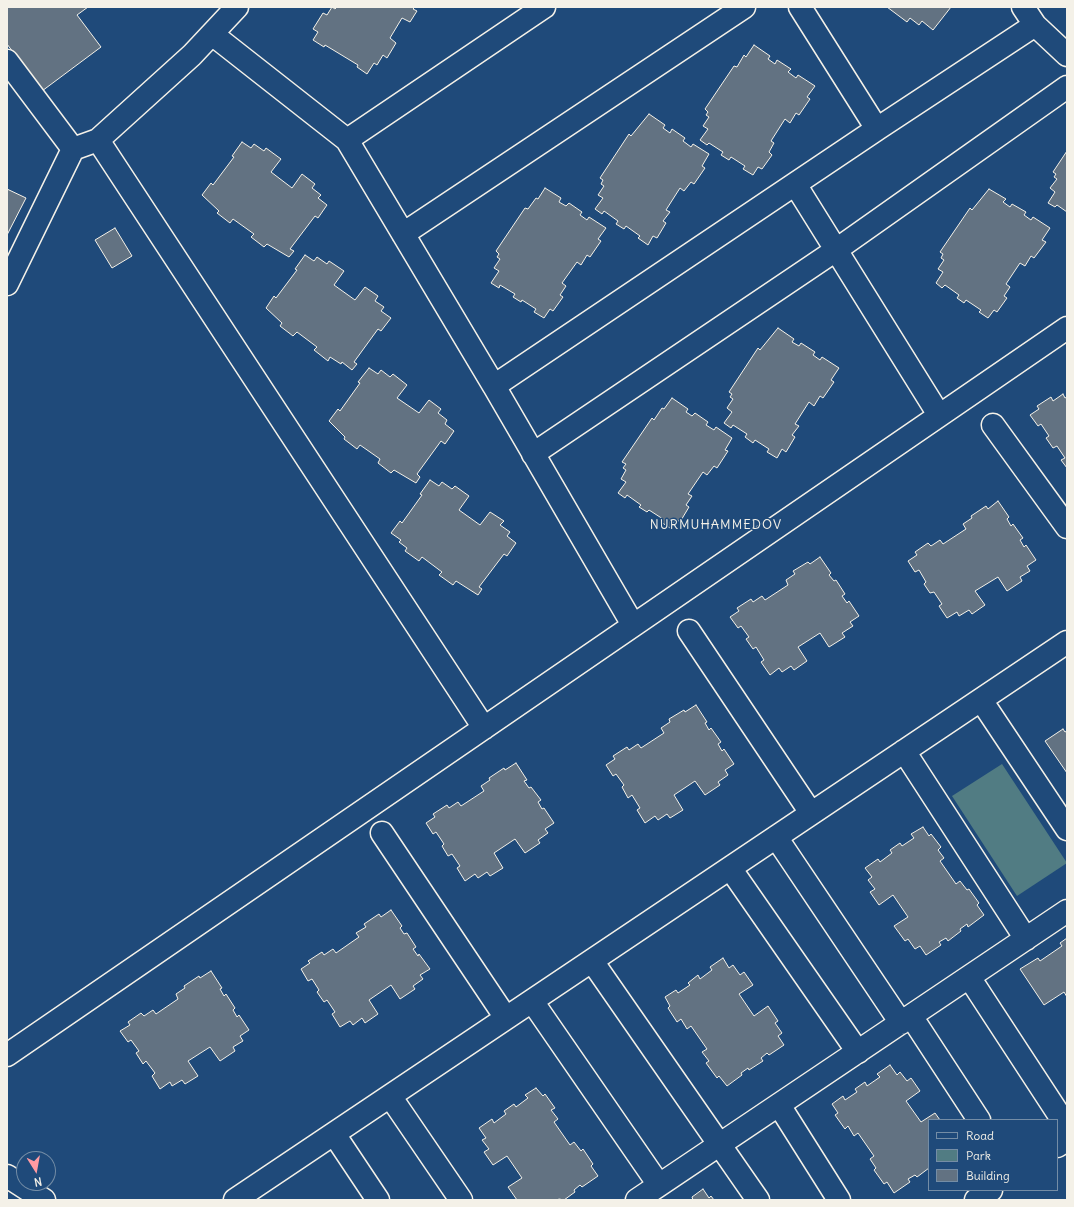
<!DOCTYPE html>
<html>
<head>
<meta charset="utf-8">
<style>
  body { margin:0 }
  #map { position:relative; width:1074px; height:1207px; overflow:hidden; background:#1f4a7a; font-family:Delius,sans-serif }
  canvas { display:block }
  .frame { position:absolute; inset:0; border:8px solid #f4f1e8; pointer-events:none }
  .legend { position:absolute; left:928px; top:1119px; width:130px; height:72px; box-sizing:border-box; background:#1f4a7a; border:1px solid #748da6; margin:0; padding:5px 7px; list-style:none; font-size:12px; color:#f4f1e8 }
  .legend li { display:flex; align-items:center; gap:8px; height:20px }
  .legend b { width:20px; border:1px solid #748da6 }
  .north { position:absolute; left:16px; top:1151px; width:40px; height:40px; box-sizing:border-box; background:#1f4a7a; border:1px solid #748da6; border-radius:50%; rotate:169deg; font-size:11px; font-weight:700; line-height:16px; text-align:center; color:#f4f1e8 }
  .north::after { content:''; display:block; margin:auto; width:14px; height:18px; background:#ff9aa2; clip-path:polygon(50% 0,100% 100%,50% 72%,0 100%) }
</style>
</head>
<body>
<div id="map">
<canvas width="1074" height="1207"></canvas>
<div class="frame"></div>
<ul class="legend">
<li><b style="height:5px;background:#1f4a7a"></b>Road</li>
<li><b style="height:11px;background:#517c83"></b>Park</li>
<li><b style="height:11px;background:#627282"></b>Building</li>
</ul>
<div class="north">N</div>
</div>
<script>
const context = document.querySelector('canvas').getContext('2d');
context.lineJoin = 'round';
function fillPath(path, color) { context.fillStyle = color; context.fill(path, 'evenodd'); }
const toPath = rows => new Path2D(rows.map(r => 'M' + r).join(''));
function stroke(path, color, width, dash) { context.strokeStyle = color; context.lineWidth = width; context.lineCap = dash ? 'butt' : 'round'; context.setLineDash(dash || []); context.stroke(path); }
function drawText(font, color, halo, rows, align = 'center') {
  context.font = font + ' Delius,sans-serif'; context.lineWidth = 3; context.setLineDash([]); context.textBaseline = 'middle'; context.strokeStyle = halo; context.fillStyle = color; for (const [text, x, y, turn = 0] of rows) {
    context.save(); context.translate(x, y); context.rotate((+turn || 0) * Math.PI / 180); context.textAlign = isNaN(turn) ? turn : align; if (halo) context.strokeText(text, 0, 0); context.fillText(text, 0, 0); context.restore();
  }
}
fillPath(toPath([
  [1002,764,1067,863,1017,896,952,796]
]), '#517c83');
const building = toPath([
  [7,7,88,7,77,15,101,47,42,91,7,44,7,7],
  [332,7,335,9,337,7,415,7,413,9,417,11,410,22,402,18,390,38,396,43,387,58,383,55,377,65,374,63,367,74,357,67,358,65,325,45,324,47,313,40,318,32,313,29,323,13,327,15,332,7],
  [887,7,951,7,933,30,922,21,919,25,910,18,907,22,887,7],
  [754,45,770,56,768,59,775,64,777,60,791,69,788,72,796,78,798,75,815,86,807,97,810,99,799,115,796,113,790,123,785,119,771,141,774,143,769,152,772,155,762,169,758,167,753,175,743,169,745,166,731,157,729,160,721,155,723,152,709,143,707,145,700,140,708,129,703,126,709,117,706,115,708,112,705,109,734,66,737,67,744,55,746,57,754,45],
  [649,114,665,125,663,128,670,133,672,129,685,138,683,141,691,147,693,144,709,154,702,166,705,168,694,184,691,182,684,191,680,188,666,210,670,212,663,221,666,223,657,238,653,236,648,245,638,238,640,236,626,226,624,229,616,224,618,221,604,211,602,214,595,209,603,198,598,195,604,186,601,184,603,180,600,178,629,134,631,136,649,114],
  [242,142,251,148,254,144,264,151,266,148,281,159,271,172,292,188,302,174,315,184,312,188,321,195,318,198,327,205,318,218,315,216,290,249,294,251,289,257,267,244,264,247,251,237,254,234,233,219,230,223,217,213,219,211,202,195,211,183,213,185,234,157,232,156,242,142],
  [1067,151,1067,212,1057,205,1055,207,1048,203,1055,192,1050,188,1057,179,1054,177,1056,174,1053,172,1067,151],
  [545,188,561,198,559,202,566,206,569,203,582,212,580,215,587,220,589,217,606,228,598,239,601,241,590,257,587,255,581,265,577,262,562,283,566,286,560,295,563,297,553,311,550,309,544,318,534,312,536,309,522,300,521,302,513,297,515,294,500,285,499,288,491,283,499,271,494,268,500,259,497,257,499,254,496,251,525,208,528,209,536,198,538,199,545,188],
  [7,189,26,198,7,235,7,189],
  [989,189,1006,199,1003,202,1010,207,1012,204,1026,212,1024,215,1031,220,1033,217,1050,228,1042,240,1046,242,1034,258,1031,256,1025,266,1020,263,1006,284,1010,287,1004,296,1007,298,997,312,994,310,988,318,979,312,981,310,966,300,964,303,957,298,959,295,945,285,942,288,936,283,943,272,938,269,944,260,941,258,943,254,940,252,970,208,972,210,989,189],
  [115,228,132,256,112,268,95,240,115,228],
  [305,255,314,261,317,257,327,264,329,261,344,271,334,285,355,300,365,287,378,296,375,301,384,307,381,311,391,318,381,331,378,329,354,362,357,364,352,370,342,362,341,364,330,357,328,361,314,350,317,347,297,332,293,336,280,326,282,323,266,308,274,296,276,298,297,270,295,269,305,255],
  [778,328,794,339,792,342,799,346,801,343,815,352,813,355,820,360,822,357,839,368,831,380,834,382,823,398,820,396,814,406,809,402,795,424,799,426,792,435,795,437,786,452,782,449,777,458,767,452,769,449,755,440,753,443,745,437,747,434,733,425,731,428,724,423,732,412,727,408,733,399,730,397,732,394,729,392,758,348,760,350,778,328],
  [369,368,378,374,381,370,390,377,393,374,407,385,397,398,419,413,429,400,441,409,438,413,447,420,445,424,454,431,445,444,441,441,417,474,420,477,416,483,394,470,391,473,378,463,380,459,360,445,357,449,344,439,345,437,329,421,338,409,340,411,360,383,358,382,369,368],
  [1063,394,1065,398,1067,397,1067,468,1061,460,1065,458,1057,446,1053,448,1046,438,1049,436,1041,424,1038,426,1030,415,1039,409,1037,406,1051,397,1053,401,1063,394],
  [672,398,688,409,686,412,692,416,695,413,708,422,706,425,714,430,716,427,732,438,725,450,728,451,717,468,714,466,707,475,703,472,688,494,692,496,686,505,689,507,680,522,676,519,670,528,661,522,663,519,649,510,647,512,639,507,641,505,627,495,625,498,618,493,626,482,621,479,626,470,623,468,626,464,622,462,652,418,654,420,662,408,664,409,672,398],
  [430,480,439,486,442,482,452,489,455,486,469,496,459,510,480,525,490,512,504,521,500,525,510,532,507,536,516,543,507,556,504,554,479,587,482,589,478,595,456,581,453,585,439,575,442,572,422,557,419,561,405,551,407,548,399,542,401,540,391,533,400,521,402,523,422,495,420,494,430,480],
  [998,501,1009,517,1007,519,1011,526,1013,524,1023,538,1020,540,1024,547,1026,545,1036,560,1027,566,1030,571,1020,577,1022,581,1007,591,998,577,975,591,985,605,972,614,969,610,959,616,957,612,947,618,939,606,942,604,934,592,930,593,924,584,926,582,919,570,915,572,908,561,917,555,915,552,928,543,931,546,940,540,943,544,966,529,963,524,972,518,971,516,986,506,988,509,998,501],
  [820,557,831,573,829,575,834,581,836,580,845,594,842,596,847,603,849,601,859,616,850,622,853,626,842,633,845,637,829,647,820,633,798,647,807,661,794,670,791,666,782,672,779,668,770,675,761,662,764,660,756,647,753,649,746,639,749,637,741,626,738,628,730,617,739,611,737,608,751,599,753,602,762,596,765,600,788,585,786,580,795,574,793,571,808,562,810,564,820,557],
  [696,705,707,722,705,723,709,730,711,728,721,742,718,744,722,751,724,749,734,764,725,770,728,775,718,782,720,785,705,795,695,781,674,795,683,810,670,818,667,814,658,820,655,816,645,823,637,810,640,808,632,795,628,798,622,787,624,785,616,774,613,776,606,765,615,759,613,756,627,747,629,750,638,744,641,748,664,733,661,728,670,722,669,719,684,710,685,712,696,705],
  [1063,729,1065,732,1067,731,1067,773,1045,741,1063,729],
  [516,763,527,780,524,781,529,788,531,787,541,800,538,802,542,809,544,808,554,823,545,829,548,833,538,840,540,843,525,853,515,839,494,853,503,868,490,876,487,872,478,878,475,874,465,881,457,868,460,866,452,854,448,856,442,846,444,844,436,832,433,834,426,823,435,817,433,814,447,805,449,808,458,802,461,806,484,791,481,786,490,780,489,778,504,768,505,770,516,763],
  [923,827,929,836,931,834,941,847,938,850,944,858,940,861,956,884,960,881,967,890,969,889,979,903,977,905,984,915,968,927,967,924,960,929,961,931,948,941,946,938,939,942,941,945,926,955,920,946,915,949,908,939,905,941,894,926,908,917,893,895,879,905,870,892,875,889,868,880,872,877,865,868,878,859,880,862,892,853,890,850,900,843,902,846,914,838,911,834,923,827],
  [391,910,402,926,400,928,404,934,407,933,416,947,413,949,418,956,419,954,430,969,420,975,423,979,413,986,415,989,400,999,391,985,369,1000,378,1014,365,1023,362,1018,353,1025,350,1021,340,1027,332,1014,335,1012,327,1000,324,1002,317,992,319,990,312,979,308,981,301,969,310,963,308,961,322,952,324,955,333,949,336,953,359,937,356,933,366,927,364,924,379,914,381,917,391,910],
  [1067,938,1067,997,1064,992,1044,1005,1020,969,1038,958,1040,961,1062,946,1060,943,1067,938],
  [723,958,729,968,733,965,740,975,744,972,753,985,739,994,754,1016,768,1006,778,1021,775,1023,782,1033,778,1036,784,1045,769,1055,767,1053,761,1058,763,1061,749,1070,748,1068,741,1073,742,1075,727,1086,719,1076,717,1078,706,1063,709,1061,702,1052,707,1049,691,1026,687,1029,681,1019,677,1022,668,1008,670,1006,665,997,676,990,678,993,690,985,688,983,698,975,700,979,712,970,710,967,723,958],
  [211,971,222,988,220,989,224,996,226,994,235,1008,233,1010,237,1017,239,1015,249,1030,240,1036,243,1041,233,1047,235,1051,220,1061,210,1047,188,1061,198,1076,185,1084,182,1080,172,1086,170,1082,160,1089,152,1076,155,1073,146,1061,143,1064,136,1053,139,1051,131,1040,128,1042,120,1031,130,1025,128,1022,141,1013,144,1016,153,1010,156,1014,178,999,176,994,185,988,184,986,199,976,200,978,211,971],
  [890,1065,897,1075,900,1072,907,1081,911,1078,920,1091,906,1101,921,1122,935,1113,940,1120,929,1120,929,1168,917,1177,915,1175,908,1179,910,1182,894,1193,887,1182,884,1184,874,1170,876,1168,870,1159,874,1156,858,1133,854,1136,848,1126,845,1129,835,1115,838,1113,832,1104,843,1096,845,1100,857,1092,855,1089,865,1082,867,1086,880,1077,877,1074,890,1065],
  [536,1088,543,1096,545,1094,555,1108,551,1110,558,1119,554,1122,570,1145,574,1142,581,1151,583,1149,593,1164,591,1166,598,1176,582,1187,580,1185,574,1190,575,1192,564,1200,559,1199,557,1200,517,1200,508,1187,522,1178,507,1156,493,1165,484,1152,489,1149,482,1140,486,1138,479,1128,492,1119,494,1123,506,1114,504,1111,514,1104,516,1107,528,1098,525,1095,536,1088],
  [703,1189,709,1198,711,1196,714,1200,693,1200,692,1197,703,1189]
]);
fillPath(building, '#627282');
stroke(building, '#f4f1e8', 1);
const minor = toPath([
  [237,7,192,55,98,140,484,728],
  [1023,7,1035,25],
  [212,34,347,140,494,386],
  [7,61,73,149],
  [877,129,1035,25,1067,55],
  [347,140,544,7],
  [795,184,939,415],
  [403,234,744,7],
  [7,284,73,149,98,140],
  [993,425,1067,527],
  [533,454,836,250,1067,87],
  [633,625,494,386,877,129,800,7],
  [689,631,811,813],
  [981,700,1067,829],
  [904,751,1026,939],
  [382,833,506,1018],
  [776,837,901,1023],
  [730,868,858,1052],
  [592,961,758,1200],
  [969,977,1067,1127],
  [532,1001,659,1185],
  [911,1016,979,1120],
  [7,1055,1067,328],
  [390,1096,461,1200],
  [779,1105,839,1200],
  [334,1134,378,1200],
  [1057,1146,1067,1140],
  [7,1176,44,1200],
  [235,1200,1067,642],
  [637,1200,1067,911],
  [976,1200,991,1190]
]);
stroke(minor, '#f4f1e8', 25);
stroke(minor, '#1f4a7a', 22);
context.letterSpacing = '1px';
drawText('13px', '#f4f1e8', '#1f4a7a', [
  ["NURMUHAMMEDOV",716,525]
]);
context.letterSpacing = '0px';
</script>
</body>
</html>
